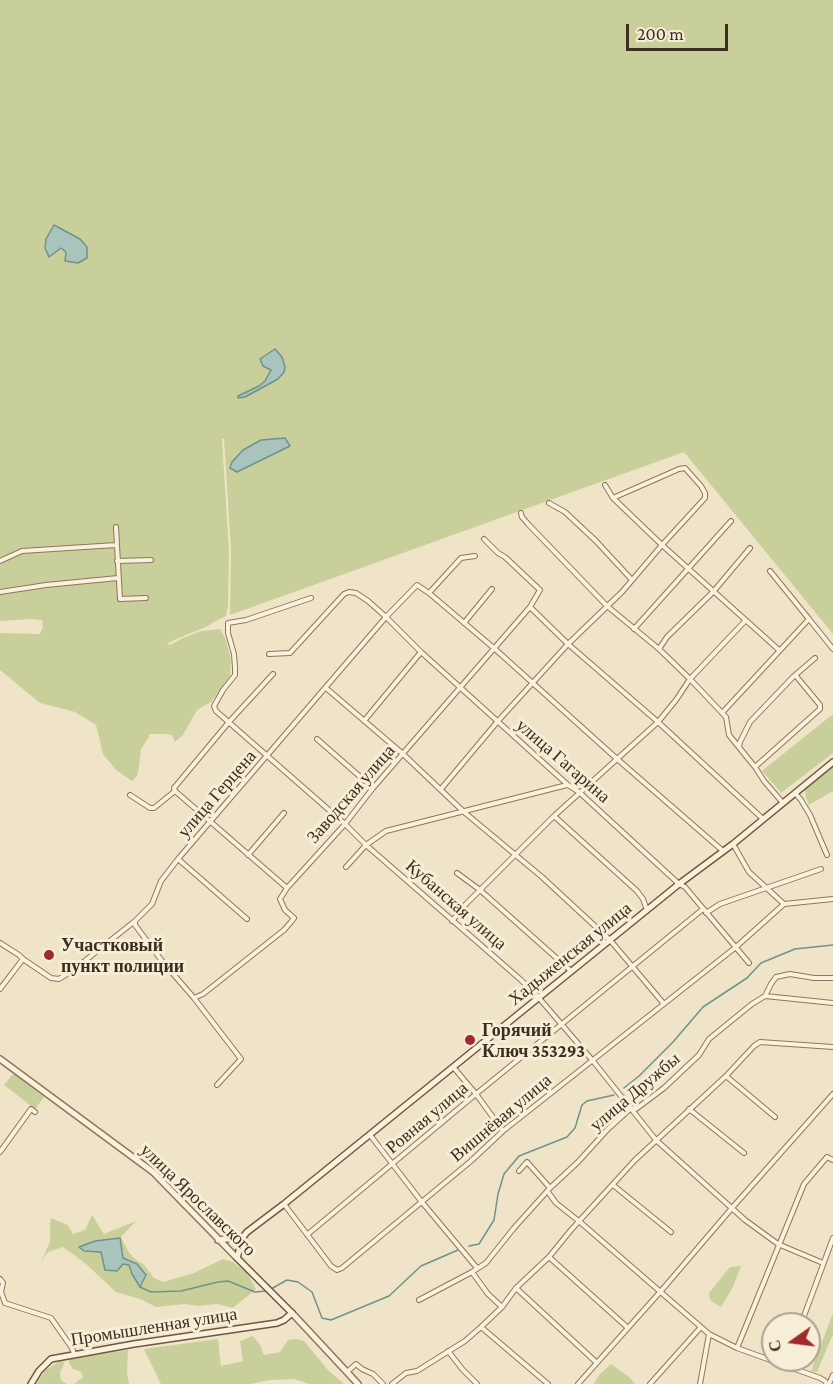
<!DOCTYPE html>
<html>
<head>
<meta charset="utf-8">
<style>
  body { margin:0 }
  #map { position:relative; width:833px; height:1384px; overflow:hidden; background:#f0e4c8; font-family:"Crimson Pro",serif }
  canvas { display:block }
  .north { position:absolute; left:761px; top:1312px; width:60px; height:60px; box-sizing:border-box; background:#f7eed8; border:2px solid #ada18e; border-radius:50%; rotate:256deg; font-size:16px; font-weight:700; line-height:24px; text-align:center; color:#3d2e20 }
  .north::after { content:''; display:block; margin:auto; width:21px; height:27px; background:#9e2a2b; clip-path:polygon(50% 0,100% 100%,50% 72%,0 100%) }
  .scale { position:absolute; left:626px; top:24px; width:102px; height:27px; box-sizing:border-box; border:3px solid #3d2e20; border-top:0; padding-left:8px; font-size:18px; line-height:21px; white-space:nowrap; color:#3d2e20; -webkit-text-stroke:4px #f7eed8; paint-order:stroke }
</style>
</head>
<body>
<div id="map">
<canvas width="833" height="1384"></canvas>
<div class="north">С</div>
<div class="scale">200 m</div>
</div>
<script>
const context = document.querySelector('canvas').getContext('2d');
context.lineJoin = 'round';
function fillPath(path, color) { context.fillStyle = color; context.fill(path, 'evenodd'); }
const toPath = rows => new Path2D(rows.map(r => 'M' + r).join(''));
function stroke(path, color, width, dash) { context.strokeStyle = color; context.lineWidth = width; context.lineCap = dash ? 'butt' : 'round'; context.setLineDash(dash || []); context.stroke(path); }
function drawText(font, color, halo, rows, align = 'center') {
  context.font = font + ' "Crimson Pro",serif'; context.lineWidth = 6; context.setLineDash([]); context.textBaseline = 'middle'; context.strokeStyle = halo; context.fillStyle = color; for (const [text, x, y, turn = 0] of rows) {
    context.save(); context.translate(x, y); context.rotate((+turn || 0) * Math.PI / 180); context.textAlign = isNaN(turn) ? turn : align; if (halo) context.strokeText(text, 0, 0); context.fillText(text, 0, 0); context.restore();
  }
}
fillPath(toPath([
  [0,0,833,0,833,634,684,452,230,615,231,550,224,439,222,439,229,551,228,605,226,616,214,622,208,626,174,640,167,644,170,645,183,638,201,631,220,629,226,640,231,660,230,676,211,702,197,710,183,735,175,742,172,735,165,734,149,734,149,737,141,749,139,767,137,776,132,781,116,770,103,754,96,725,75,712,40,703,0,670,0,633,40,634,43,627,42,620,31,619,0,621],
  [833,714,833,753,781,793,762,771],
  [833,764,833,791,809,805,806,798,805,790],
  [15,1074,44,1097,35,1109,4,1085,12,1075],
  [92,1215,104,1234,136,1221,121,1237,128,1251,134,1258,144,1265,154,1278,163,1282,194,1273,223,1259,233,1262,247,1273,256,1289,233,1308,217,1304,197,1306,185,1304,156,1307,140,1299,116,1292,86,1264,63,1247,48,1252,41,1262,50,1242,50,1223,51,1218,68,1225,73,1234,85,1230],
  [741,1266,733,1287,721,1307,710,1300,709,1293,730,1267],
  [833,1313,833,1334,817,1372,811,1371],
  [253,1336,260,1345,264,1355,280,1352,288,1340,296,1339,304,1341,328,1370,344,1384,309,1384,294,1379,270,1380,251,1384,161,1384,144,1349,218,1339,221,1366,243,1361,240,1341],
  [128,1350,127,1372,129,1384,74,1384,83,1377,81,1372,73,1369,69,1363,69,1359],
  [60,1361,65,1362,60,1373,61,1380,67,1384,36,1384,46,1370],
  [611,1364,629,1377,635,1384,594,1384,599,1375]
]), '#c9cf9b');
const water = toPath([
  [54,225,80,239,87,247,87,258,78,263,65,261,66,252,61,248,49,257,45,248,46,239,54,225],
  [275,349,282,357,285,367,284,372,278,379,245,397,238,398,238,396,259,386,265,381,271,370,263,366,260,359,275,349],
  [285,438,290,446,237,472,230,468,232,462,243,450,261,440,285,438],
  [120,1238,123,1258,137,1264,146,1275,140,1287,132,1274,129,1265,123,1264,117,1271,105,1270,101,1252,84,1251,79,1247,95,1241,120,1238]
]);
fillPath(water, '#a9c4bc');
stroke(water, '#6f938a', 1.5);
stroke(toPath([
  [624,1088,639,1076,673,1042,703,1007,747,978,761,963,795,949,833,945],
  [469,1246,479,1244,494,1220,498,1194,504,1174,519,1156,567,1137,575,1128,582,1105,587,1101,614,1095],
  [140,1287,151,1292,181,1291,218,1282,228,1281,255,1292,267,1291],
  [271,1289,287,1280,298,1282,312,1292,322,1318,331,1320,389,1296,421,1266,458,1250]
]), '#6f938a', 1.5);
const minor = toPath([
  [613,498,662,545,779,650],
  [549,503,565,512,596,541,632,580],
  [521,513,522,517,528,524,607,606,659,649,690,679,726,717,729,735,755,767,764,781,783,803],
  [116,527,120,599,146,598],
  [0,561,22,551,116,545],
  [117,561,151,560],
  [0,592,46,585,118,578],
  [429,593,461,558,475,556],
  [311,598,246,620,228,623,228,633,234,654,235,668,235,675,223,690,214,706,216,711,345,824,366,845,521,980,539,998,593,1061,656,1140,745,1220,778,1244,823,1263],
  [530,607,568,644,658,722,763,819],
  [809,619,833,649],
  [464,623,492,589],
  [634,629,731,521],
  [659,649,667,637,713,592,750,548],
  [269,654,290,653,344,594,349,592,356,593,368,601,386,617,421,652,568,785,579,792,679,884,685,887,749,963],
  [326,688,403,754,464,812,542,877,610,940,664,1004],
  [722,713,809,619,770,571],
  [364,721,421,652],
  [317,739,373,788],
  [739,747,740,742,750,722,793,677,815,658],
  [755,767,820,709,820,705,796,676],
  [441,789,498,721,568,644,622,592,662,545,705,498,705,493,701,486,685,468,679,469,613,498,605,485],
  [175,791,287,888],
  [795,793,801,800,810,815,827,855],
  [130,795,150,808,154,808,175,791,174,788,229,722,273,674],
  [554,816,637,891,643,899,647,910],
  [733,844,749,872,784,904],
  [248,855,284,813],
  [178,859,247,919],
  [346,867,366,845,386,831,567,785],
  [457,873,480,890,571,971],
  [706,913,720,904,821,869],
  [452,921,466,904,554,816,658,722,676,700,690,679,745,621],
  [135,922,135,925,162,961,194,998,241,1059,217,1085],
  [0,943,19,955,23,959,51,978,59,979,72,971,135,921,152,904,161,881,178,859,386,617,417,585,429,593,495,649,616,758,723,851],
  [0,989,23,959],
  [765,996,771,984,776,977,790,974,814,978,833,978],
  [194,998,203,994,260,949,284,930,291,922,294,918,285,910,280,899,287,888,345,824,373,788,530,607,540,590,505,557,498,553,484,539],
  [454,1068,476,1094,503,1131],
  [726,1076,775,1117],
  [689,1109,744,1153],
  [370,1135,421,1201,477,1268],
  [0,1152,31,1109,35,1112],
  [519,1171,527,1162,550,1188],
  [613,1185,671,1232],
  [548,1192,556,1203,580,1222,709,1334,737,1348,820,1378,825,1381,827,1384],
  [284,1204,331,1266,337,1270,342,1268,471,1161,503,1131,736,947,784,904,833,899],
  [308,1234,476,1094,703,909],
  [549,1257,628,1328],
  [472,1272,488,1294,502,1307],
  [0,1279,3,1283,1,1292,5,1303,51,1318,72,1348,74,1354],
  [516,1288,597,1363],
  [419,1300,472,1272,486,1263,514,1228,550,1188,578,1162,608,1129,631,1108,636,1109,664,1088,699,1055,709,1039,752,1004,765,996,833,1003],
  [801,1324,833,1238],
  [481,1327,548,1384],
  [737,1348,804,1184,827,1157,833,1160],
  [448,1351,463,1370,477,1384],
  [347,1372,356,1364,362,1369,373,1374,383,1384],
  [392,1384,406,1373,417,1371,465,1341,481,1327,502,1307,516,1288,549,1257,571,1230,635,1160,726,1076,754,1046,760,1042,833,1047],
  [578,1384,661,1291,732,1208,833,1094],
  [650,1384,701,1327],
  [700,1384,709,1334],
  [829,1384,833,1375]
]);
const tertiary = toPath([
  [0,1059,153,1172,237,1258],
  [218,1240,243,1237],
  [292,1313,358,1384]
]);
const secondary = toPath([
  [31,1384,39,1371,51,1359,134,1344,277,1323,284,1320,292,1313,237,1258,243,1237,247,1232,284,1204,679,884,733,844,833,762]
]);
stroke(minor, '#8d765c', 6);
stroke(tertiary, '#8d765c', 8);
stroke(secondary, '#6f573f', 8);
stroke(minor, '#faf1dc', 4);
stroke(tertiary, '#faf1dc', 5);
stroke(secondary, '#faf1dc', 5);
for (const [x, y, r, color] of [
  [49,955,6,"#9e2a2b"],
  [470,1040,6,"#9e2a2b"]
]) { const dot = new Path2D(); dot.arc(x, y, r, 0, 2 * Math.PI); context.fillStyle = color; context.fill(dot); stroke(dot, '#f7eed8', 2); }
drawText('18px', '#3d2e20', '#f7eed8', [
  ["улица Гагарина",563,761,41],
  ["улица Герцена",217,794,-49],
  ["Заводская улица",351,794,-49],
  ["Кубанская улица",456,905,41],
  ["Хадыженская улица",570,954,-39],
  ["улица Дружбы",635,1092,-40],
  ["Ровная улица",427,1118,-40],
  ["Вишнёвая улица",501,1118,-40],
  ["улица Ярославского",198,1200,44],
  ["Промышленная улица",154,1327,-9]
]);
drawText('bold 18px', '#3d2e20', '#f7eed8', [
  ["Участковый",61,945],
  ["пункт полиции",61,966],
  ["Горячий",482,1030],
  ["Ключ 353293",482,1051]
], 'left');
</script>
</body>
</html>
